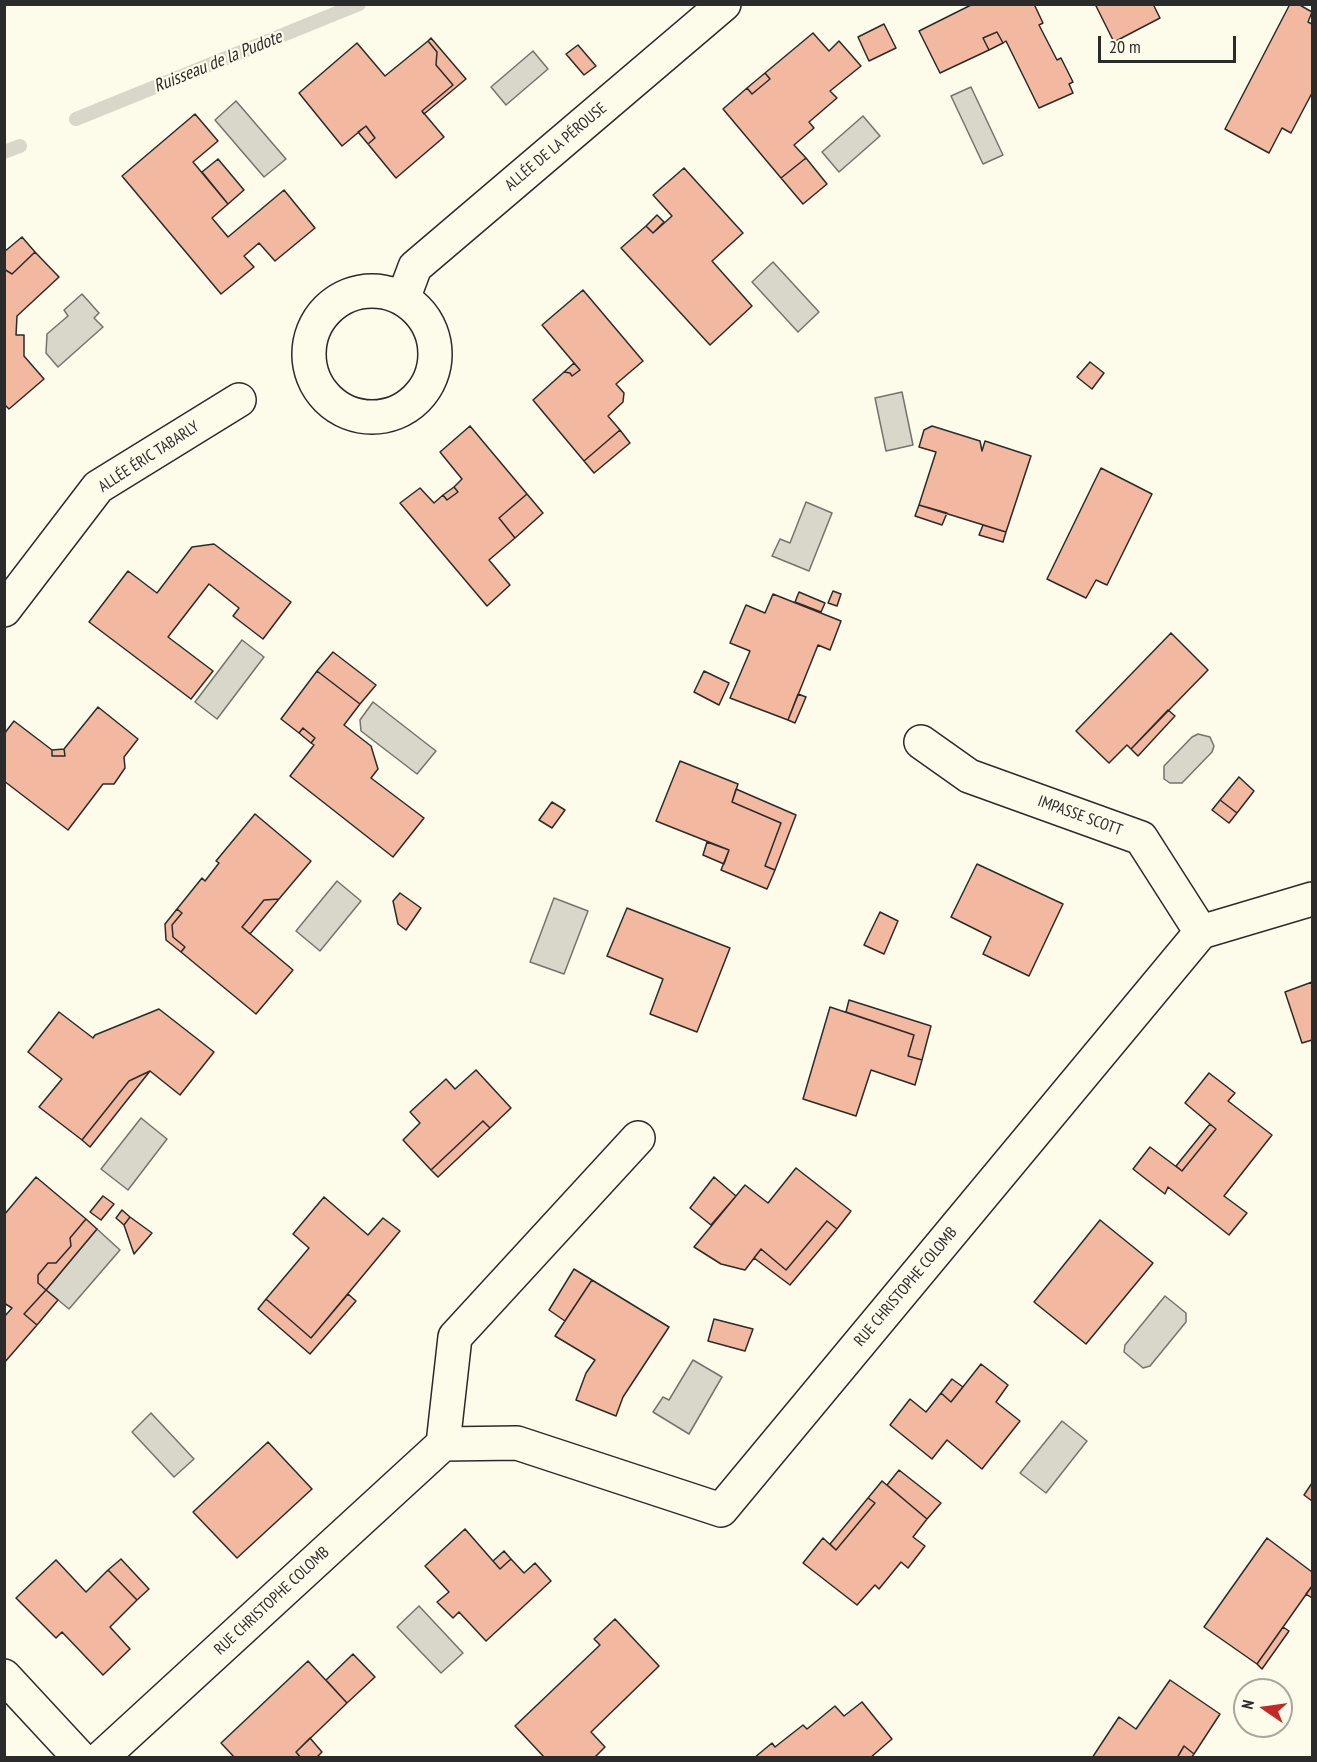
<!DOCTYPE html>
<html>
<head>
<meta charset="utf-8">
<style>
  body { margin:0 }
  #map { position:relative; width:1317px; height:1762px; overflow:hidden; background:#fdfbea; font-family:"PT Sans Narrow",sans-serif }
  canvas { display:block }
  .frame { position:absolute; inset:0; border:6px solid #2b2b2b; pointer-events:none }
  .north { position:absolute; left:1233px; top:1678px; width:60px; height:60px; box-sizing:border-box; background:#fdfbea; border:2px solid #a9a89e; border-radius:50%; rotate:283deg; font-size:16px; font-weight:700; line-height:24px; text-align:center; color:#2b2b2b }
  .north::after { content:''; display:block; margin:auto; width:21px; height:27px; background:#c62828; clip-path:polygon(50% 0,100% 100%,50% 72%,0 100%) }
  .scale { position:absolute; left:1098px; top:36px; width:138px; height:27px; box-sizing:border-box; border:3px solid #2b2b2b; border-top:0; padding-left:8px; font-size:18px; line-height:21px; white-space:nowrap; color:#2b2b2b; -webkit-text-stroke:4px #fdfbea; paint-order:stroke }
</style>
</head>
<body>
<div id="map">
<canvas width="1317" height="1762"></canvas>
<div class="frame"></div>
<div class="north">N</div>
<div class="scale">20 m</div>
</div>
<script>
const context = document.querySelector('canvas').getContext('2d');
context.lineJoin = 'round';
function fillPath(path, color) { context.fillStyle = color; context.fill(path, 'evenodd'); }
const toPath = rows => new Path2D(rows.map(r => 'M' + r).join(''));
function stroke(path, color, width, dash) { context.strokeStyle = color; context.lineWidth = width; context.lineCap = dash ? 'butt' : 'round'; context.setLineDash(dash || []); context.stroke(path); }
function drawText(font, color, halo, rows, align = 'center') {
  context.font = font + ' "PT Sans Narrow",sans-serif'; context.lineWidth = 4.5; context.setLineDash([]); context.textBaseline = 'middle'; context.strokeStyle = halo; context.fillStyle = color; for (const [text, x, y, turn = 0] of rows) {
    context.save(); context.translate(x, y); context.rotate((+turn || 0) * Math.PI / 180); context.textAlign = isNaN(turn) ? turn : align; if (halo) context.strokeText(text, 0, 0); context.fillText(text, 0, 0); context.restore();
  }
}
const water = toPath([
  [533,51,548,69,506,105,491,87,533,51],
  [971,87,1003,155,983,164,951,96,971,87],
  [236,101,286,159,264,177,215,120,236,101],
  [863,116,880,136,839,172,822,152,863,116],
  [773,262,819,312,798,332,752,282,773,262],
  [82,294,99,313,94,318,103,327,58,367,46,353,47,334,68,316,64,310,82,294],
  [902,392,913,445,886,451,875,398,902,392],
  [806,502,832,513,809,571,772,556,780,539,790,543,806,502],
  [242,640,264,657,217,719,195,702,242,640],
  [373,702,436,751,417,774,361,731,360,720,373,702],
  [1198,734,1210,737,1214,746,1212,752,1182,783,1170,783,1164,779,1164,766,1192,737,1198,734],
  [337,881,361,901,320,951,296,931,337,881],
  [554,898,588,911,564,974,530,962,554,898],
  [141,1118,167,1139,128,1190,101,1169,141,1118],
  [97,1229,120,1250,69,1309,46,1290,97,1229],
  [1165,1296,1186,1313,1186,1322,1150,1366,1143,1368,1124,1352,1125,1345,1165,1296],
  [693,1360,722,1377,689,1434,653,1412,663,1397,669,1400,693,1360],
  [151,1413,194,1459,174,1477,132,1432,151,1413],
  [1062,1421,1087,1441,1046,1493,1020,1473,1062,1421],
  [419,1606,463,1653,441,1673,397,1627,419,1606]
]);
fillPath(water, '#d8d7c9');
stroke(water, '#74746e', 1.5);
stroke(toPath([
  [76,119,359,4],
  [4,152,20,146]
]), '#d8d7c9', 14);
const building = toPath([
  [973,4,1034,4,1043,23,1039,25,1057,60,1061,58,1073,82,1069,84,1073,93,1039,108,1006,41,1003,43,997,32,983,38,989,50,940,73,919,31,973,4],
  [1095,4,1153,4,1160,18,1114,42,1095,4],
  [1290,4,1298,4,1312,12,1308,22,1312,24,1312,93,1291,133,1282,128,1269,153,1225,129,1290,4],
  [884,24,896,48,869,61,858,37,884,24],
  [997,32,1003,43,989,50,983,38,997,32],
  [813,33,829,51,839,41,861,66,830,91,837,98,809,122,814,128,794,145,806,158,781,178,723,109,747,88,752,94,770,79,765,73,813,33],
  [431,38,466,79,424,114,422,111,453,85,436,65,437,52,428,41,431,38],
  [428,41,437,52,436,65,453,85,422,111,444,137,396,178,368,144,375,138,366,126,342,146,299,93,357,43,385,76,428,41],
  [578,45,596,66,584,75,566,54,578,45],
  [765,73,770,79,752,94,747,88,765,73],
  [195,114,218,141,193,162,228,204,212,218,228,237,284,190,315,228,275,261,259,243,244,256,254,267,221,294,122,176,195,114],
  [366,126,375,138,368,144,358,132,366,126],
  [806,158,827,184,803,204,781,178,806,158],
  [218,159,244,190,228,204,202,172,218,159],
  [684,168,743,233,712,261,752,306,710,345,621,248,646,226,653,233,672,216,653,195,684,168],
  [657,215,664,222,653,233,646,226,657,215],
  [22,237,35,252,12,274,4,269,4,252,22,237],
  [35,252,59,277,17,316,16,335,24,335,24,356,44,379,9,409,4,404,4,269,12,274,35,252],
  [583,290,643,361,616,384,624,393,623,402,608,416,620,430,584,461,533,400,564,372,570,373,572,376,580,370,542,325,583,290],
  [1090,362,1104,373,1092,389,1077,377,1090,362],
  [574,363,580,370,572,376,570,373,564,372,574,363],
  [470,426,527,494,499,518,515,538,489,560,510,585,487,606,400,503,420,488,434,503,443,495,447,500,458,492,454,487,462,479,440,452,470,426],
  [932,426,980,441,982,451,985,441,1031,456,1006,532,919,505,936,452,919,447,924,430,932,426],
  [620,430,630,443,594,473,584,461,620,430],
  [1101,468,1152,494,1107,585,1096,580,1086,598,1047,579,1101,468],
  [454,487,458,492,447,500,443,495,454,487],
  [527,494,543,513,515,538,499,518,527,494],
  [919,505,947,513,942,525,915,516,919,505],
  [983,525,1006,532,1003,542,979,535,983,525],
  [214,544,291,602,263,639,233,616,239,608,209,584,168,637,213,671,191,699,89,622,128,571,157,593,192,547,214,544],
  [833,591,841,594,837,606,828,603,833,591],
  [799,592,825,603,821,612,795,602,799,592],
  [773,594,841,621,830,650,818,645,788,720,730,698,750,651,730,643,746,605,765,613,773,594],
  [1171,633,1208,670,1131,749,1127,745,1109,763,1076,731,1171,633],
  [333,652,376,685,360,704,317,671,333,652],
  [317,671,360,704,344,725,371,746,378,769,371,778,424,818,393,857,290,776,314,745,311,743,315,738,303,728,299,733,281,719,317,671],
  [704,671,729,683,719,705,694,692,704,671],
  [798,694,806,697,795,723,788,720,798,694],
  [98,707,138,739,124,757,125,768,114,784,103,784,68,830,4,781,4,734,14,721,52,750,52,756,65,756,64,749,98,707],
  [1168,710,1175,716,1138,756,1131,749,1168,710],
  [303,728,315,738,311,743,299,733,303,728],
  [64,749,65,756,52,756,52,750,64,749],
  [680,761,738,784,732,802,781,823,765,866,775,870,767,889,721,870,729,850,656,821,680,761],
  [1239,777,1254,791,1237,813,1220,800,1239,777],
  [736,789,796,815,775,870,765,866,781,823,732,802,736,789],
  [1220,800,1237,813,1229,823,1212,810,1220,800],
  [552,802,565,810,552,828,539,820,552,802],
  [255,814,311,861,279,899,264,900,242,927,293,970,256,1014,181,952,185,947,173,937,172,925,182,913,177,909,202,878,205,881,219,863,216,861,255,814],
  [707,842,729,850,724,864,703,855,707,842],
  [977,864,1063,904,1029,976,983,954,991,937,951,917,977,864],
  [400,893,421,908,406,930,398,924,393,901,400,893],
  [279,899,250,934,242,927,264,900,279,899],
  [627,908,730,948,697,1032,650,1014,663,979,607,956,627,908],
  [177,909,182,913,172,925,173,937,185,947,181,952,166,940,165,924,177,909],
  [880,912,898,921,884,954,864,945,880,912],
  [1312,982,1312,1040,1302,1043,1285,992,1312,982],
  [849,1000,931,1026,922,1060,908,1056,914,1035,846,1012,849,1000],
  [830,1007,914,1035,908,1056,922,1060,915,1085,871,1070,856,1116,803,1099,830,1007],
  [159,1009,214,1052,180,1095,150,1071,129,1081,82,1140,39,1107,62,1079,28,1052,59,1012,93,1038,95,1035,159,1009],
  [476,1070,511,1108,490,1128,483,1121,431,1170,403,1140,420,1123,410,1112,446,1079,455,1089,476,1070],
  [150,1071,90,1147,82,1140,129,1081,150,1071],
  [1209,1073,1235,1093,1228,1101,1272,1135,1224,1196,1247,1213,1229,1235,1168,1187,1165,1194,1133,1169,1150,1147,1182,1171,1216,1129,1185,1103,1209,1073],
  [483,1121,490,1128,438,1177,431,1170,483,1121],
  [1210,1124,1216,1129,1182,1171,1176,1166,1210,1124],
  [796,1168,851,1211,837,1229,827,1221,786,1270,761,1249,745,1270,721,1264,694,1247,745,1185,768,1203,796,1168],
  [36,1177,86,1219,70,1238,71,1246,56,1263,48,1263,38,1275,38,1283,46,1290,24,1314,37,1325,4,1363,4,1317,12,1308,4,1303,4,1215,36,1177],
  [714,1177,736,1196,711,1225,690,1208,714,1177],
  [103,1196,114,1204,101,1220,90,1212,103,1196],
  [324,1197,368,1235,383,1218,400,1231,311,1338,266,1299,309,1248,293,1234,324,1197],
  [122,1210,130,1217,124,1225,116,1218,122,1210],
  [130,1217,152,1233,134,1254,124,1225,130,1217],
  [86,1219,97,1229,46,1290,38,1283,38,1275,48,1263,56,1263,71,1246,70,1238,86,1219],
  [1100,1220,1153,1263,1086,1344,1034,1302,1100,1220],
  [827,1221,837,1229,790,1285,754,1258,761,1249,786,1270,827,1221],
  [574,1269,592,1280,565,1321,549,1310,574,1269],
  [592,1280,669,1327,623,1397,616,1416,576,1400,586,1373,595,1360,555,1336,592,1280],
  [46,1290,58,1300,37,1325,24,1314,46,1290],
  [348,1294,356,1301,310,1354,258,1309,266,1299,311,1338,348,1294],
  [714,1319,753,1329,745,1351,708,1341,714,1319],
  [981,1364,1008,1385,996,1402,1020,1421,982,1469,947,1440,932,1459,890,1425,910,1399,926,1412,941,1393,951,1402,981,1364],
  [952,1379,963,1387,951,1402,941,1393,952,1379],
  [268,1442,312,1489,237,1558,193,1512,268,1442],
  [899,1470,941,1503,927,1519,887,1485,899,1470],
  [882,1481,927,1519,913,1537,925,1546,908,1568,901,1562,879,1589,875,1585,857,1605,803,1563,823,1538,836,1550,875,1503,868,1498,882,1481],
  [1312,1483,1312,1501,1304,1495,1312,1483],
  [868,1498,875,1503,836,1550,830,1544,868,1498],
  [465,1529,500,1569,511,1559,524,1573,535,1563,551,1581,486,1641,459,1612,453,1618,437,1602,449,1592,425,1566,465,1529],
  [1267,1538,1312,1572,1312,1586,1257,1664,1204,1627,1267,1538],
  [504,1551,511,1559,500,1569,493,1561,504,1551],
  [121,1559,149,1589,137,1600,108,1570,121,1559],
  [56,1560,86,1592,108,1570,137,1600,110,1627,130,1649,103,1675,62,1632,56,1638,16,1598,56,1560],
  [1312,1586,1312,1598,1306,1594,1312,1586],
  [615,1619,659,1666,591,1732,605,1747,594,1758,545,1758,515,1726,600,1645,594,1639,615,1619],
  [1283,1627,1289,1631,1262,1669,1257,1664,1283,1627],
  [353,1654,375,1677,347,1703,326,1680,353,1654],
  [308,1661,347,1703,296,1752,301,1758,235,1758,221,1743,308,1661],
  [1170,1680,1220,1714,1194,1754,1184,1746,1177,1758,1092,1758,1119,1717,1136,1729,1170,1680],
  [862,1702,892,1739,870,1758,754,1758,772,1743,775,1747,803,1725,807,1729,835,1706,844,1716,862,1702],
  [310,1738,322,1752,316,1758,301,1758,296,1752,310,1738],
  [1184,1746,1194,1754,1191,1758,1177,1758,1184,1746]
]);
fillPath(building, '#f2b8a0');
stroke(building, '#2b2b2b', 1.5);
const street = toPath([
  '309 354a63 63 0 1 1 126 0a63 63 0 1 1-126 0Z',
  [403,299,415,267,724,4],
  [4,610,98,487,239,400],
  [921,742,969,776,1141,838,1201,932],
  [443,1444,455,1337,638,1138],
  [4,1676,80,1758],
  [101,1758,443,1444,517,1443,721,1510,1201,932,1312,899]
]);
stroke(street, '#2b2b2b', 36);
stroke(street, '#fdfbea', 33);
drawText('16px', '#2b2b2b', '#fdfbea', [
  ["ALLÉE DE LA PÉROUSE",556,147,-40],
  ["ALLÉE ÉRIC TABARLY",149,457,-33],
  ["IMPASSE SCOTT",1080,816,20],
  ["RUE CHRISTOPHE COLOMB",906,1287,-50],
  ["RUE CHRISTOPHE COLOMB",272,1601,-43]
]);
drawText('italic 18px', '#2b2b2b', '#fdfbea', [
  ["Ruisseau de la Pudote",218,62,-22]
]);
</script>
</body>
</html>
